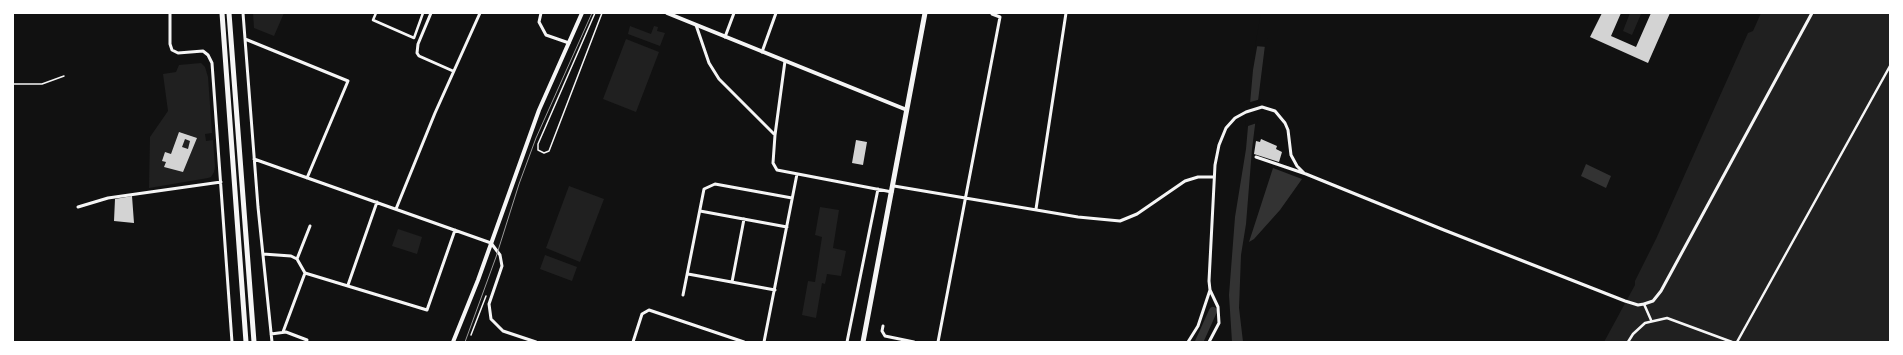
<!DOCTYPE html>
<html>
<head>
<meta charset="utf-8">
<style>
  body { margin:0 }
  #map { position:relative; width:1903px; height:355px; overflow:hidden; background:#111; font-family:Lato,sans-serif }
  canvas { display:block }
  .frame { position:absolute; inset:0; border:14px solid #fff; pointer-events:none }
</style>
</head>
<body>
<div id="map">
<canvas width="1903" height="355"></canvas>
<div class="frame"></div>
</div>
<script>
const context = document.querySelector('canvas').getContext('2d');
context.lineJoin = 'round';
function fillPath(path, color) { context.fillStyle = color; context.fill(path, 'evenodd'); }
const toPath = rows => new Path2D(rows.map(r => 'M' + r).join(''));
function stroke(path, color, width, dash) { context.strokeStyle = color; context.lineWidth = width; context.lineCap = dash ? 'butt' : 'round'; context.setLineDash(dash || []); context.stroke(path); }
fillPath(toPath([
  [253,13,284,13,274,36,254,28],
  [1630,13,1641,14,1632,35,1623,31],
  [1761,13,1890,13,1890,342,1604,342,1635,285,1635,281,1656,239,1748,33,1753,31],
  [630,26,651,34,654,26,658,27,657,31,665,33,660,46,628,34],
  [626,39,659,52,636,112,603,99],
  [201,63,205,67,208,77,212,133,205,134,206,141,213,140,215,167,214,172,211,177,208,178,149,188,150,137,168,111,163,74,176,72,179,65],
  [569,186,604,199,580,262,546,248],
  [820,207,839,210,833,248,846,251,841,276,827,274,825,284,822,283,816,318,802,315,808,281,815,282,822,237,815,235],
  [398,229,422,237,417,254,392,246],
  [545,255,577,267,572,281,540,269]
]), '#202020');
fillPath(toPath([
  [1263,13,1269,13,1252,149,1246,224,1241,255,1239,308,1243,342,1232,342,1229,295,1235,217,1246,149,1253,70],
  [1586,164,1611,176,1606,188,1581,176],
  [1273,168,1302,179,1280,210,1254,239,1249,242]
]), '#333');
fillPath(toPath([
  [1261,13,1271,13,1267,47,1255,46],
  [1261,99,1257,123,1245,127,1247,103]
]), '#111');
stroke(toPath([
  [1199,342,1213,311]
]), '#333', 8);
fillPath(toPath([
  [1602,13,1621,13,1611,36,1636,47,1651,13,1670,13,1648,63,1590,37],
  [179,132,197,138,183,172,164,167,166,162,162,161,165,152,171,154],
  [185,139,190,141,188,149,182,147],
  [1261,139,1277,146,1276,149,1282,152,1279,162,1254,154,1256,141,1260,142],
  [856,140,867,142,863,165,852,163],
  [132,196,134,223,114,221,115,199]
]), '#d3d3d3');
stroke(toPath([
  [471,335,486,296]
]), '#f5f5f5', 1.5);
stroke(toPath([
  [595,13,538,144,538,150,544,153,549,151,602,13],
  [13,84,42,84,64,76]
]), '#f5f5f5', 1.5);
stroke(toPath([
  [376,13,373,20,414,38,423,13],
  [1644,304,1651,320],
  [1628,342,1633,334,1645,323,1667,318,1732,342],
  [1737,342,1890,66]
]), '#f5f5f5', 2.5);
stroke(toPath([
  [170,13,170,44,172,50,178,53,203,51,208,55,212,63,232,342],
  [243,13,258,207,272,342],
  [431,13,418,44,417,53,419,56,453,71],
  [541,13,539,22,546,35,569,43],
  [696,25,709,63,719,79,775,135,773,163,777,170,892,192],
  [725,37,734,13],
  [245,39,348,81,307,178],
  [762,52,776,13],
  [775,135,785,61],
  [1256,157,1306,174,1444,230,1625,301,1638,305,1644,304,1653,301,1661,291,1812,13],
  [254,159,491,243,500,255,502,266,489,304,491,319,503,331,536,342],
  [894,186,1078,217,1120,221,1137,214,1185,181,1198,177,1214,177],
  [78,207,108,198,221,182],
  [396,209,435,113,480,13],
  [1036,209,1066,13],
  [700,211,787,227],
  [263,254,291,256,297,259,305,273,427,310,455,230],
  [297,259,310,226],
  [688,274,775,290],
  [732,282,744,219],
  [348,285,377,202],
  [683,295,704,189,715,184,792,198],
  [883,326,882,331,885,336,914,342],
  [283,332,305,273],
  [271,334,286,332,307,340,306,342],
  [633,342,642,314,649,310,744,342],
  [764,342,797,174],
  [847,342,878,189],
  [938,342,1000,17,992,14],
  [1188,342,1198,326,1210,290],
  [1209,342,1219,323,1218,307,1210,290,1209,281,1215,165,1219,145,1226,128,1235,118,1246,112,1262,107,1275,111,1285,123,1288,130,1291,155,1297,166,1304,173]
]), '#f5f5f5', 3);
stroke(toPath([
  [667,13,907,110],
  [453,342,478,280,539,110,582,13]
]), '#f5f5f5', 4);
stroke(toPath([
  [222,13,246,342],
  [229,13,254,342],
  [863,342,925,13]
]), '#f5f5f5', 5);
stroke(toPath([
  [465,342,496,257,519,184,536,138,592,13]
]), '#9a9a9a', 1);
</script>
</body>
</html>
